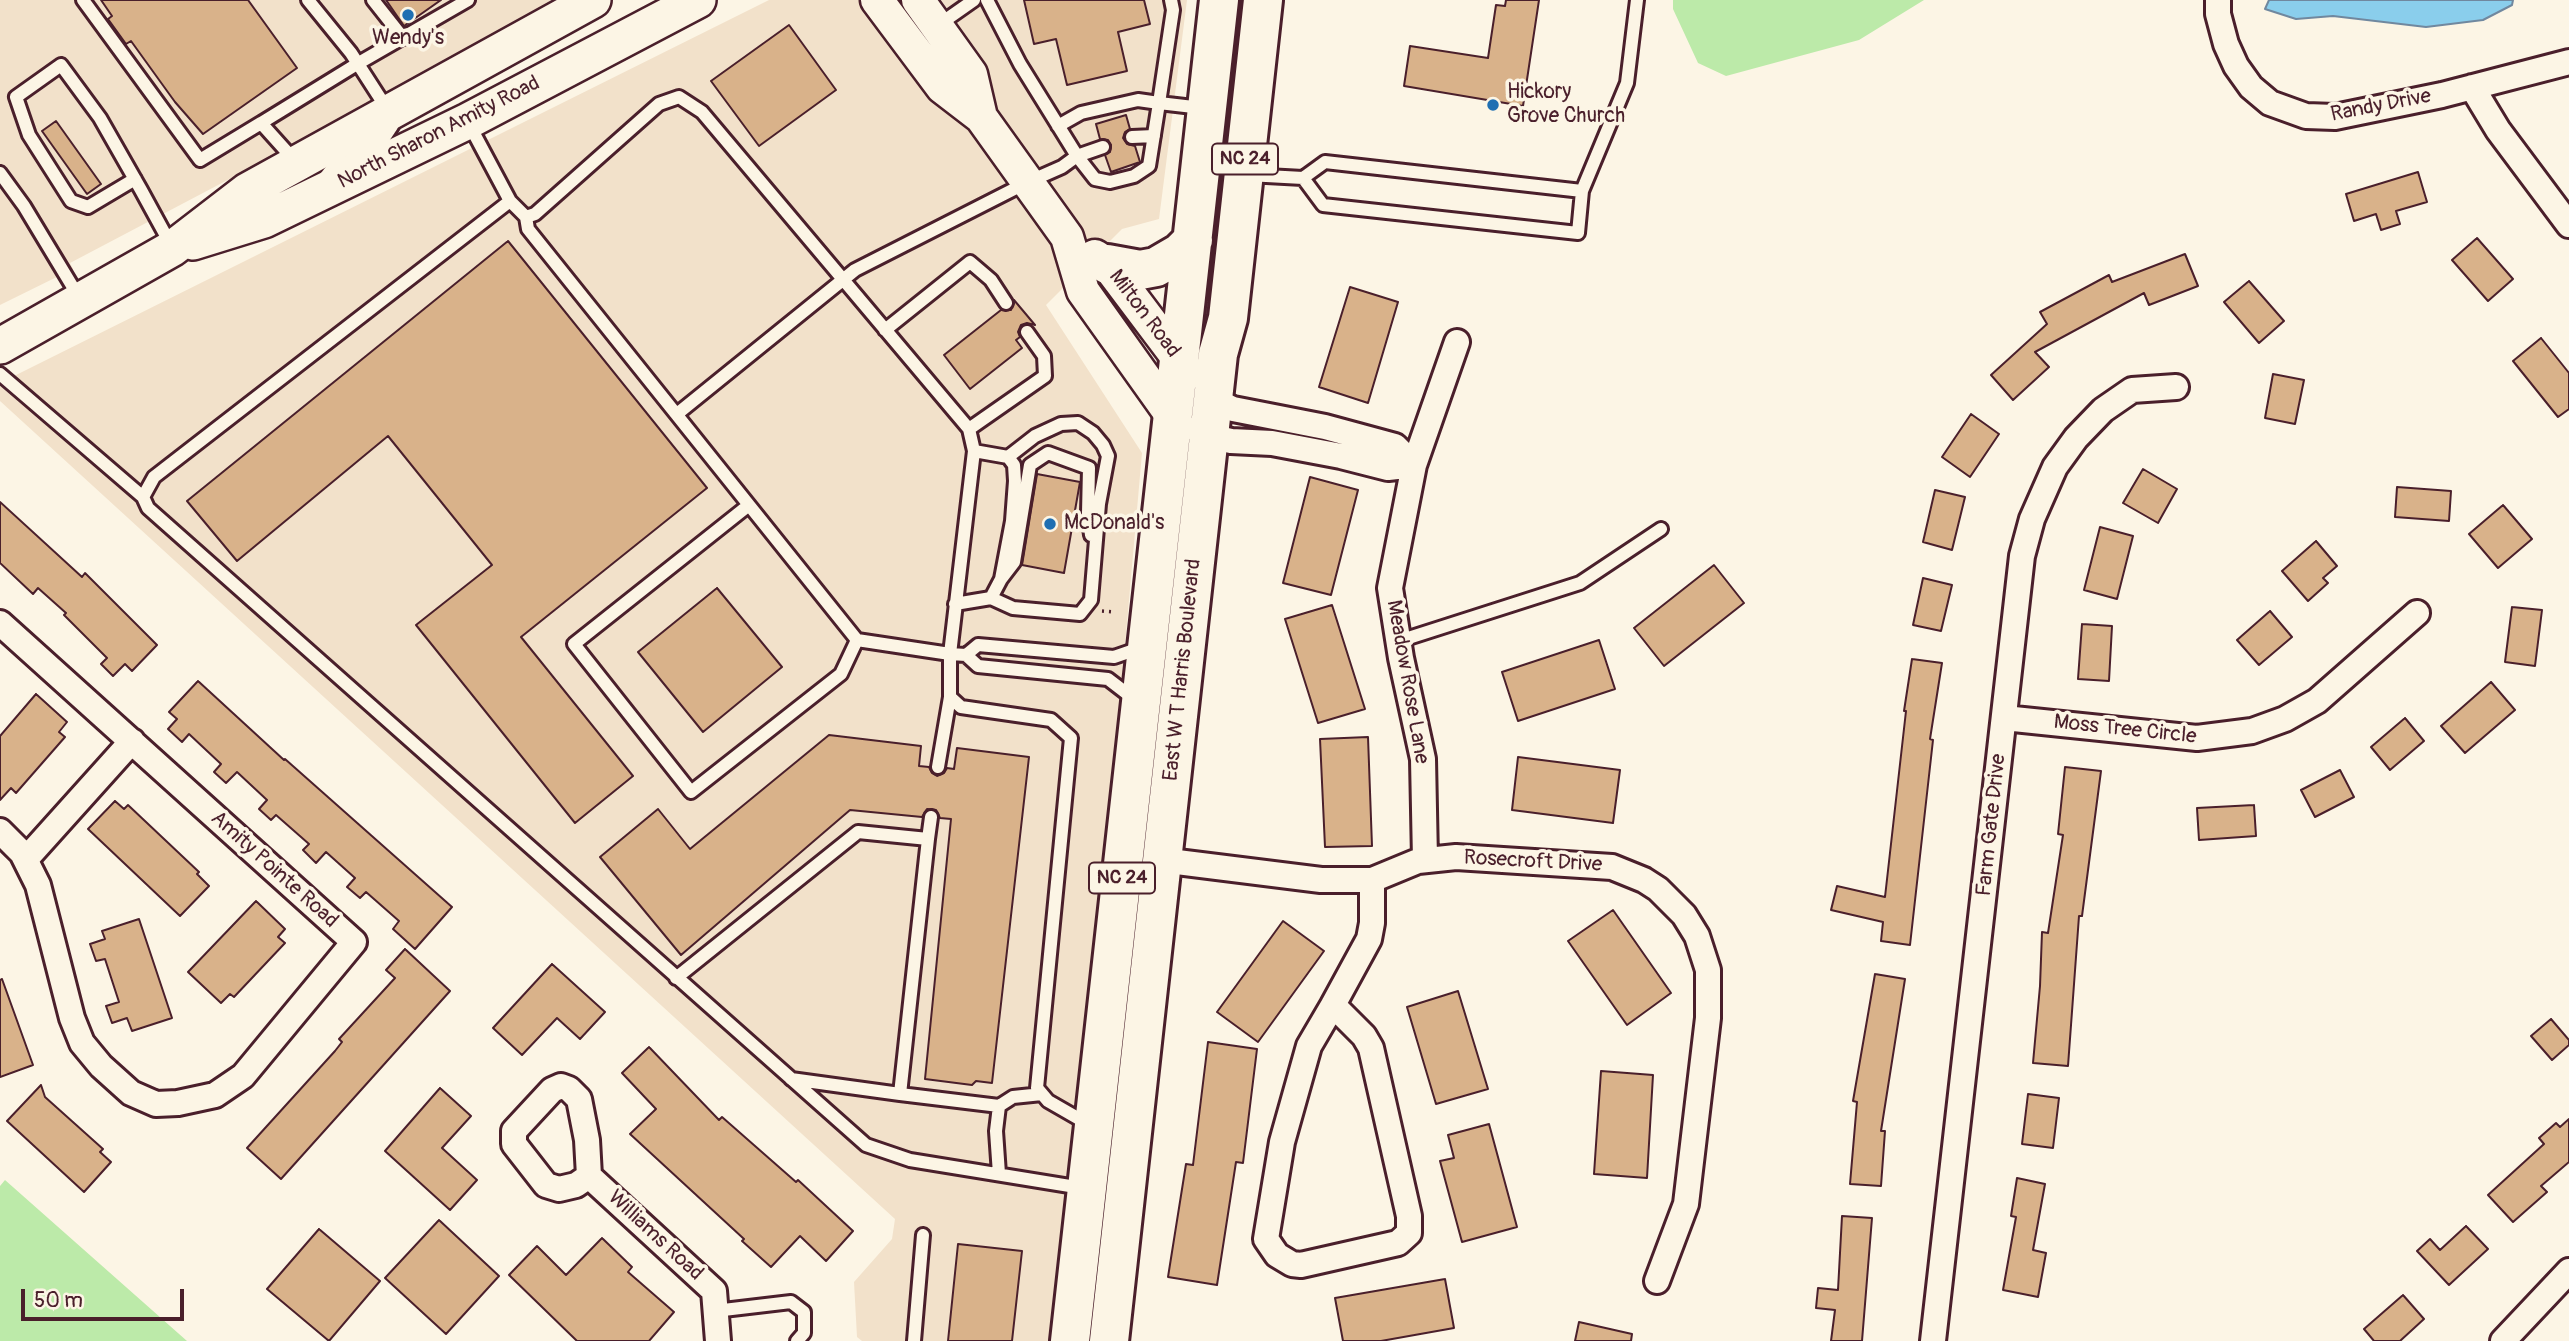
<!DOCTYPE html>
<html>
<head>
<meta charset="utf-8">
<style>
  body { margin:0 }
  #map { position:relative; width:2569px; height:1341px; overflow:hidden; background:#fcf5e5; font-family:Pangolin,sans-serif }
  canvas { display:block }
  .scale { position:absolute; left:21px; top:1289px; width:163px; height:32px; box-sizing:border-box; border:4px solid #4a1f2b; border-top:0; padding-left:9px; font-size:21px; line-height:24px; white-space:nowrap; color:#4a1f2b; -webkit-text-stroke:5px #fcf5e5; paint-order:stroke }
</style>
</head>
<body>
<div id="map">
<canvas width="2569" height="1341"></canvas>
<div class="scale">50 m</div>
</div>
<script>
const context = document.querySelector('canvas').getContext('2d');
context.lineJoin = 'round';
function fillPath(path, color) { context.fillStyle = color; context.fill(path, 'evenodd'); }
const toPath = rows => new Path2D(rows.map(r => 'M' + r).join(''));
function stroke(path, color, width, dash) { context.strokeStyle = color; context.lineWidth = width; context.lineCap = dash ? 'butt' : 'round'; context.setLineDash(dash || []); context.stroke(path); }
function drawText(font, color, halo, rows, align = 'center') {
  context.font = font + ' Pangolin,sans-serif'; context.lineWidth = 7; context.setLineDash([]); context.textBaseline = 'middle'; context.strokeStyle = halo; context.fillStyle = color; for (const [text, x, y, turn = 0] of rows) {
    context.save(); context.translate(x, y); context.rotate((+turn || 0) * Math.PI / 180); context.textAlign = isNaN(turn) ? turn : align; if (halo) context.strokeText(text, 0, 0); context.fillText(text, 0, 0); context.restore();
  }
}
fillPath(toPath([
  [0,0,560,0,539,16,70,263,73,269,0,305],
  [769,0,1187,0,1159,219,1122,229,1046,305,1142,453,1072,1245,1062,1341,862,1341,857,1337,854,1282,892,1239,895,1219,0,401,0,383]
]), '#f2e1ca');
fillPath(toPath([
  [1673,0,1924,0,1859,40,1726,76,1698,63,1673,9],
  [5,1180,187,1341,0,1341,0,1186]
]), '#bceaa9');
const water = toPath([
  [2269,0,2513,0,2512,5,2483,20,2426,27,2333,16,2296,19,2265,9,2269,0]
]);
fillPath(water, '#8aceec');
stroke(water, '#70889f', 2);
const building = toPath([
  [101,0,248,0,297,68,203,134,175,102,131,41,126,44,108,19,112,16,101,0],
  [386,0,441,0,404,26,386,0],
  [1024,0,1144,0,1150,24,1118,32,1127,71,1067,85,1056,39,1034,44,1024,0],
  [1506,0,1539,0,1523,106,1404,86,1410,46,1488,58,1496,5,1505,6,1506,0],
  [789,25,836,90,759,146,711,81,789,25],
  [1126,115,1130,129,1125,132,1123,138,1127,144,1135,146,1140,162,1111,172,1105,155,1110,152,1111,145,1108,140,1100,139,1096,124,1126,115],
  [56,121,101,184,87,194,42,131,56,121],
  [2418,172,2427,202,2396,211,2400,224,2381,230,2376,214,2354,221,2346,194,2418,172],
  [2477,238,2513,279,2488,301,2452,260,2477,238],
  [508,241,707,488,521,637,633,776,575,823,416,625,492,565,388,436,237,561,187,501,508,241],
  [2185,254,2198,286,2149,305,2144,293,2035,352,2049,367,2013,400,1991,375,2047,324,2040,312,2109,275,2112,282,2185,254],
  [2249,281,2284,321,2259,343,2224,302,2249,281],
  [1350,287,1398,302,1368,403,1319,387,1350,287],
  [1014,300,1035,325,1027,323,1021,325,1018,332,1020,337,1016,340,1022,348,970,389,944,355,1001,310,1011,310,1014,300],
  [2541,338,2569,373,2569,409,2558,417,2513,361,2541,338],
  [2273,374,2304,380,2295,424,2265,418,2273,374],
  [1971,414,1999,434,1970,477,1942,457,1971,414],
  [2143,469,2177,489,2158,523,2123,503,2143,469],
  [1037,474,1080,482,1064,573,1022,565,1037,474],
  [1310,477,1358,490,1331,595,1283,583,1310,477],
  [2397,487,2451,491,2449,521,2395,517,2397,487],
  [1935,490,1965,497,1952,550,1923,542,1935,490],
  [0,502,82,577,85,573,157,645,132,671,125,664,113,676,101,664,107,658,64,615,66,613,38,588,33,594,0,563,0,502],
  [2503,505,2532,539,2498,568,2469,534,2503,505],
  [2100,527,2133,536,2117,599,2084,590,2100,527],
  [2316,541,2337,566,2323,578,2328,583,2308,601,2282,571,2316,541],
  [1714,565,1744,603,1664,666,1634,628,1714,565],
  [1923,578,1952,585,1941,631,1913,625,1923,578],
  [717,588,782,667,703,732,638,652,717,588],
  [1332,605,1365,709,1318,723,1285,619,1332,605],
  [2512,607,2542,610,2535,666,2505,662,2512,607],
  [2270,611,2292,637,2259,665,2237,640,2270,611],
  [2082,624,2112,626,2109,681,2078,679,2082,624],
  [1599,640,1615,689,1518,721,1502,672,1599,640],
  [1912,659,1942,663,1930,739,1933,740,1910,945,1881,941,1883,922,1831,910,1837,886,1885,897,1906,711,1904,711,1912,659],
  [198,681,284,760,285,759,452,907,415,949,393,929,399,921,366,892,360,898,347,887,355,878,326,852,316,863,303,850,309,844,276,815,271,820,259,809,267,800,237,772,226,783,214,772,221,764,189,734,182,742,168,729,177,719,169,712,198,681],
  [2491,682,2515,710,2465,753,2441,726,2491,682],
  [36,694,67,722,59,732,65,737,16,793,11,788,0,800,0,736,36,694],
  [2405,718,2424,741,2390,770,2371,747,2405,718],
  [829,735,921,746,919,766,929,767,932,773,937,776,944,773,947,768,954,769,957,748,1029,757,992,1083,976,1081,972,1085,925,1079,951,819,940,818,936,810,927,809,922,817,850,810,681,955,600,857,658,809,690,849,829,735],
  [1368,737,1372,846,1325,847,1320,739,1368,737],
  [1518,757,1620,770,1613,823,1512,810,1518,757],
  [2065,767,2101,771,2082,916,2079,916,2068,1066,2033,1063,2040,986,2042,932,2048,933,2063,835,2058,834,2065,767],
  [2340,770,2354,797,2315,817,2301,790,2340,770],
  [115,801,124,809,128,805,199,872,197,874,209,886,180,916,88,829,115,801],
  [2254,805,2256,836,2199,840,2197,808,2254,805],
  [256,901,285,929,278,937,285,943,234,997,230,994,221,1003,188,972,256,901],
  [1613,910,1671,993,1627,1025,1568,941,1613,910],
  [139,919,172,1018,132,1031,127,1018,112,1023,106,1006,119,1002,105,959,96,961,90,944,105,939,102,931,139,919],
  [1283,921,1324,951,1258,1042,1217,1012,1283,921],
  [405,949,450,991,281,1179,247,1148,335,1051,342,1042,339,1039,395,978,386,970,405,949],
  [552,964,605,1012,580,1039,557,1018,522,1055,493,1028,552,964],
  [1875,974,1905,979,1881,1131,1885,1131,1881,1186,1850,1184,1857,1102,1853,1101,1875,974],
  [2,979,33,1065,0,1077,0,980,2,979],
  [1458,991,1488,1089,1436,1104,1407,1007,1458,991],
  [2551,1019,2569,1040,2569,1045,2552,1060,2531,1036,2551,1019],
  [1208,1042,1257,1049,1243,1163,1236,1162,1217,1285,1168,1277,1186,1164,1193,1165,1208,1042],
  [649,1047,719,1120,722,1117,796,1182,798,1180,853,1231,826,1261,800,1236,771,1267,742,1241,744,1239,630,1134,656,1109,622,1073,649,1047],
  [1601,1071,1653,1075,1647,1178,1594,1174,1601,1071],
  [41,1085,45,1097,103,1149,100,1152,111,1162,84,1192,7,1121,41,1085],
  [440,1088,471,1116,442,1148,477,1180,450,1210,385,1151,440,1088],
  [2028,1094,2059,1098,2053,1148,2022,1144,2028,1094],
  [2569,1119,2569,1162,2541,1186,2547,1192,2513,1222,2488,1195,2544,1144,2539,1138,2556,1123,2560,1127,2569,1119],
  [1489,1124,1517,1227,1462,1242,1440,1161,1454,1158,1448,1135,1489,1124],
  [2017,1178,2045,1184,2033,1250,2046,1253,2038,1297,2003,1290,2016,1217,2011,1216,2017,1178],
  [1842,1216,1872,1218,1862,1341,1831,1341,1835,1310,1816,1308,1818,1288,1838,1290,1842,1216],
  [439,1220,499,1276,446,1334,385,1278,439,1220],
  [2466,1226,2488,1249,2449,1285,2417,1251,2430,1239,2440,1250,2466,1226],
  [319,1229,380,1281,329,1341,267,1289,319,1229],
  [602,1238,632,1267,628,1272,674,1312,649,1341,577,1341,509,1275,537,1246,566,1275,602,1238],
  [958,1244,1022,1251,1012,1341,948,1341,958,1244],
  [1445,1279,1454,1328,1381,1341,1343,1341,1335,1298,1445,1279],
  [2403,1295,2424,1319,2400,1341,2374,1341,2364,1329,2403,1295],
  [1579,1322,1632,1334,1631,1341,1575,1341,1579,1322]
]);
fillPath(building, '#d9b28a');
stroke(building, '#4a1f2b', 2);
const service = toPath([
  [83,0,200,160,261,123,296,162],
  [308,0,351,53,389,112,392,121,392,126,384,138,335,165,324,179],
  [373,0,403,38],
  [1171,0,1173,10,1159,103,1202,108],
  [937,26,974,0],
  [261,123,357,64,468,0],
  [469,124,510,201,526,217,535,214,659,104,679,97,702,112,969,429,974,451,950,654,966,655,978,666,1108,679,1134,699],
  [1058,126,1081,113,1138,100,1159,103,1149,166,1134,176,1110,182,1095,179,1077,156,1103,147],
  [1132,137,1154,136],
  [0,173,24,206,80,299],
  [1248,175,1303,178,1325,162,1582,191,1627,83,1637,0],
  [1303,178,1323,205,1578,233,1582,191],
  [135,179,88,207,71,201,29,135,16,97,61,65,100,118,141,190,171,245],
  [510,201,154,477,143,497,148,508,866,1145,910,1160,1082,1188],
  [526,217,528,229,857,640,950,654,950,697,961,707,1051,720,1071,738,1037,1088,1048,1101,1088,1124],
  [885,330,970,262,991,280,1006,303],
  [0,374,143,497],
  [677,414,855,270,1028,182,1062,167,1077,156,1020,64,987,0],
  [969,429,1045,376,1044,356,1027,332],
  [974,451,1008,457,1014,465,1015,481,1012,521,1001,579,991,598],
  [749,505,574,644,691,792,841,674,857,640],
  [1001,579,1014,562,1030,465,1048,453,1089,468,1088,513,1091,535],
  [955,604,991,598,1013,608,1080,614,1091,600,1099,504,1108,456,1103,445,1093,433,1078,423,1061,424,1035,436,1008,457],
  [1399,641,1580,583,1661,529],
  [966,655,978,645,1114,657,1143,647],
  [938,767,950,697],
  [928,839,931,817],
  [676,978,858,832,928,839,900,1094,791,1079],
  [900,1094,999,1106],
  [999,1174,996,1131,999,1106,1013,1097,1042,1094],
  [715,1311,791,1302,804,1312,804,1333,797,1341],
  [914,1341,923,1235]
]);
const minor = toPath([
  [2218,0,2218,14,2226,44,2236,66,2251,87,2270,103,2306,116,2335,117,2442,95,2569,62],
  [2472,87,2498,130,2569,225],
  [1214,400,1233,409,1325,427,1395,446,1414,465],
  [1196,429,1209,436,1231,441,1272,443,1341,456,1388,468,1414,465],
  [0,623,354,942,243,1076,215,1095,178,1103,156,1104,131,1093,101,1066,82,1043,72,1018,38,885,22,853,0,831],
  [2004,718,2197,738,2252,731,2285,719,2317,701,2417,613],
  [26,859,132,741],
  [1161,860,1321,880,1372,880,1418,861,1456,857,1612,867,1644,880,1658,889,1684,915,1697,936,1708,970,1708,1018,1686,1204,1657,1281],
  [1425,860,1423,759,1401,658,1390,588,1414,465,1457,342],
  [1333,1005,1364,1036,1371,1048,1409,1216,1409,1233,1398,1243,1301,1265,1292,1264,1277,1255,1266,1239,1282,1142,1309,1046,1333,1005],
  [1333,1005,1369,939,1372,923,1372,880],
  [589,1176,576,1185,559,1189,546,1185,514,1144,514,1131,552,1090,561,1086,569,1089,579,1099,587,1140,589,1176,714,1291,718,1341],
  [1933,1341,2022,556,2032,519,2055,467,2076,438,2103,410,2132,390,2176,387],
  [2503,1341,2569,1271]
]);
const tertiary = toPath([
  [877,0,942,87,981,117,1067,237,1083,291,1172,416],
  [918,0,971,74,981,117],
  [1095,256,1107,264,1189,373]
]);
const secondary = toPath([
  [193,242,264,220,468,121,698,0],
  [0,346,173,248,247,191,593,0]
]);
const primary = toPath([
  [1107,264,1140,270,1156,267,1180,253,1193,240],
  [1070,1341,1219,0],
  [1109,1341,1218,354,1228,318,1263,0]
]);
stroke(service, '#4a1f2b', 18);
stroke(minor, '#4a1f2b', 30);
stroke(tertiary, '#4a1f2b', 37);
stroke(secondary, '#4a1f2b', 40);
stroke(primary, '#4a1f2b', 44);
stroke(toPath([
  [1102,611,1114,612]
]), '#4a1f2b', 3.5, [2, 5]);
stroke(service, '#fcf5e5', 12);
stroke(minor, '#fcf5e5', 24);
stroke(tertiary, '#fcf5e5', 32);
stroke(secondary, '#fcf5e5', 35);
stroke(primary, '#fcf5e5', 38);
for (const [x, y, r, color] of [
  [408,15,7,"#1f6fb2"],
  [1493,105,7,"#1f6fb2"],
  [1050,524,7,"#1f6fb2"]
]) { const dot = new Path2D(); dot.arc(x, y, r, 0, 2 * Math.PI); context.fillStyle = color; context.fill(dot); stroke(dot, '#fcf5e5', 2.5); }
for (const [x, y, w] of [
  [1245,159,66],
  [1122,878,66]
]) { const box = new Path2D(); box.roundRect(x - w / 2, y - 15.5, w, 31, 5); context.fillStyle = '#fcf5e5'; context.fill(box); stroke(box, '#4a1f2b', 2); }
drawText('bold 19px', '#4a1f2b', null, [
  ["NC 24",1245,159],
  ["NC 24",1122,878]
]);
drawText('21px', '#4a1f2b', '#fcf5e5', [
  ["Wendy's",408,39,"center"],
  ["Hickory",1507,93],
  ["Grove Church",1507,117],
  ["McDonald's",1064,524]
], 'left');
drawText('21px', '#4a1f2b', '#fcf5e5', [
  ["Randy Drive",2381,106,-11],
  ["North Sharon Amity Road",439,133,-27],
  ["Milton Road",1144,314,53],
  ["East W T Harris Boulevard",1183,670,-84],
  ["Meadow Rose Lane",1407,682,80],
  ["Moss Tree Circle",2125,730,6],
  ["Farm Gate Drive",1992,825,-84],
  ["Rosecroft Drive",1533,862,3],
  ["Amity Pointe Road",274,870,42],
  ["Williams Road",655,1236,43]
]);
</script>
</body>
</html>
